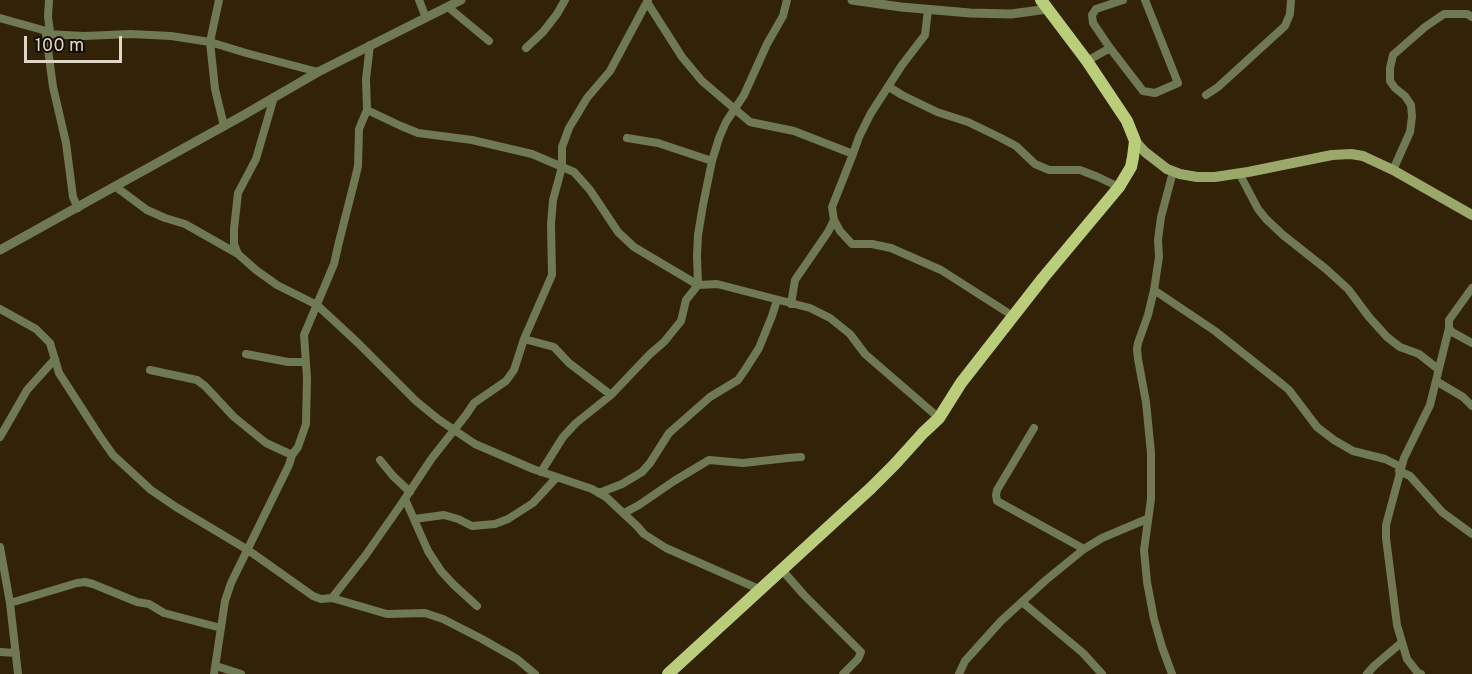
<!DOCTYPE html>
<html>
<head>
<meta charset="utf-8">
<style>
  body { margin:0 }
  #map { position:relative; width:1472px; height:674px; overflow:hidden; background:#322208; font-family:Overpass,sans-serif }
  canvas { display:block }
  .scale { position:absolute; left:24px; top:36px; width:98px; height:27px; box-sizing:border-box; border:3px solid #e0d6c7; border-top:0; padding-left:8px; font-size:18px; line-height:21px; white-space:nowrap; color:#e0d6c7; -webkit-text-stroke:4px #140d04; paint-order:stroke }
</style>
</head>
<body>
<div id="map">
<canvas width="1472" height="674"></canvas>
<div class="scale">100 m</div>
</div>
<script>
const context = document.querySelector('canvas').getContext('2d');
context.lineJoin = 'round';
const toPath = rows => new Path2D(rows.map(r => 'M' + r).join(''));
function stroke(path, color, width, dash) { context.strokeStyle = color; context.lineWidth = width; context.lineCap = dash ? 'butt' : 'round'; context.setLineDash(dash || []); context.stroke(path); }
stroke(toPath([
  [49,0,48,17,50,32,46,34,53,87,66,143,73,197,78,208],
  [219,0,210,42,215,89,224,126],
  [419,0,426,18],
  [647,2,682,57,702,81,750,122,794,131,853,154,832,207,834,220,828,232,795,280,791,304],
  [448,7,489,41],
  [0,18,50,32],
  [46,34,84,36,131,34,171,36,210,42,246,53,318,72],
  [526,48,543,32,557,14,565,0],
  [1110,48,1143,91,1155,93,1178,83,1145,0],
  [1087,61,1110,48,1093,23,1092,15,1096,9,1123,0],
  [889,87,902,95,937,112,968,122,999,137,1016,146,1035,164,1049,170,1080,170,1098,177,1119,187],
  [1206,95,1218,87,1285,26,1290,14,1291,0],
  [274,97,256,159,238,193,234,229,234,244,238,254,256,270,277,285,317,305,358,343,416,401,438,419,475,444,533,469,592,489,606,497,637,526,644,534,666,548,761,590],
  [367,110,401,126,418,133,472,140,532,154,574,172,590,190,618,232,634,247,698,285,717,284,810,308,830,318,850,334,865,354,939,418],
  [627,138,658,143,712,161],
  [853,154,859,137,871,113,902,65,925,35,928,10],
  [1393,170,1410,132,1412,117,1411,105,1405,96,1395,88,1390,81,1390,68,1393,55,1425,27,1444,14,1467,14,1472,17],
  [1239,173,1258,209,1266,219,1283,235,1326,269,1348,289,1369,317,1387,337,1400,347,1419,354,1438,369],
  [116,187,147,210,165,218,185,224,238,254],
  [834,220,840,231,852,244,872,244,891,248,941,270,1013,316],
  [1154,290,1215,331,1283,385,1289,390,1317,427,1334,440,1353,451,1385,459,1401,467],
  [0,309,36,329,50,343,59,373,99,435,113,455,151,490,176,507,248,550,313,596,321,599,332,598,365,556,400,506,432,458,466,415,474,403,506,381,514,370,524,339,552,275,551,224,553,200,562,167,562,147,569,128,587,98,610,71,648,0],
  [1449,328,1452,332,1472,343],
  [524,339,554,347,569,363,611,395],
  [246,354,288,362,306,362],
  [150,370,197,380,205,386,234,417,266,443,292,455],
  [1436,381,1463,397,1472,406],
  [1034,428,997,490,996,495,997,501,1084,549],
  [0,437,27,390,55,359],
  [380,460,393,476,410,492],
  [1399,471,1410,476,1442,512,1472,534],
  [541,472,563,437,576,423,611,395,650,354,664,342,681,321,686,300,698,285,697,256,698,235,703,205,712,161,719,138,726,122,744,95,767,44,783,16,787,0],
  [599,493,622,484,642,472,650,463,669,433,710,397,738,380,745,370,759,348,772,316,777,300],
  [405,499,428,551,441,571,454,585,477,606],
  [624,513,639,505,674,481,709,460,743,463,788,458,801,457],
  [414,519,444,515,458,519,472,526,495,524,508,519,533,503,557,477],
  [0,547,10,603,18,674],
  [782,570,804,595,861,652,858,659,843,674],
  [332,598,387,614,425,613,443,619,482,639,517,659,535,674],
  [1022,602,1083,653,1102,674],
  [10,603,77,583,85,582,93,584,137,602,149,604,164,613,221,628],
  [0,652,16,653],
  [216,666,241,674],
  [214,674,225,601,231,583,289,465,292,455,298,447,306,424,307,378,304,335,334,264,339,242,355,179,358,166,359,129,367,110,366,79,370,45],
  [959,674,965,661,1001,621,1046,580,1084,549,1102,538,1147,519],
  [1172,674,1162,647,1154,619,1147,582,1144,550,1151,499,1151,453,1146,402,1138,359,1137,349,1138,343,1148,315,1154,290,1159,257,1158,240,1161,217,1173,172],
  [1367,674,1374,666,1401,643],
  [1421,674,1418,673,1407,659,1397,625,1386,538,1386,525,1404,458,1430,405,1449,328,1449,320,1472,288]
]), '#6f7952', 8);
stroke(toPath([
  [852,0,901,7,970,13,1011,14,1048,9],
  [0,250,242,116,318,72,461,0]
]), '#6f7952', 9);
stroke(toPath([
  [1135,141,1145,152,1167,169,1180,174,1197,177,1215,177,1248,172,1332,155,1351,154,1363,156,1393,170,1472,215]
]), '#9aa969', 10);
stroke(toPath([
  [668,674,871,488,895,464,923,433,939,418,961,383,1043,278,1119,187,1131,167,1133,157,1135,141,1127,121,1087,61,1041,0]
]), '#bacd7a', 12);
</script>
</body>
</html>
